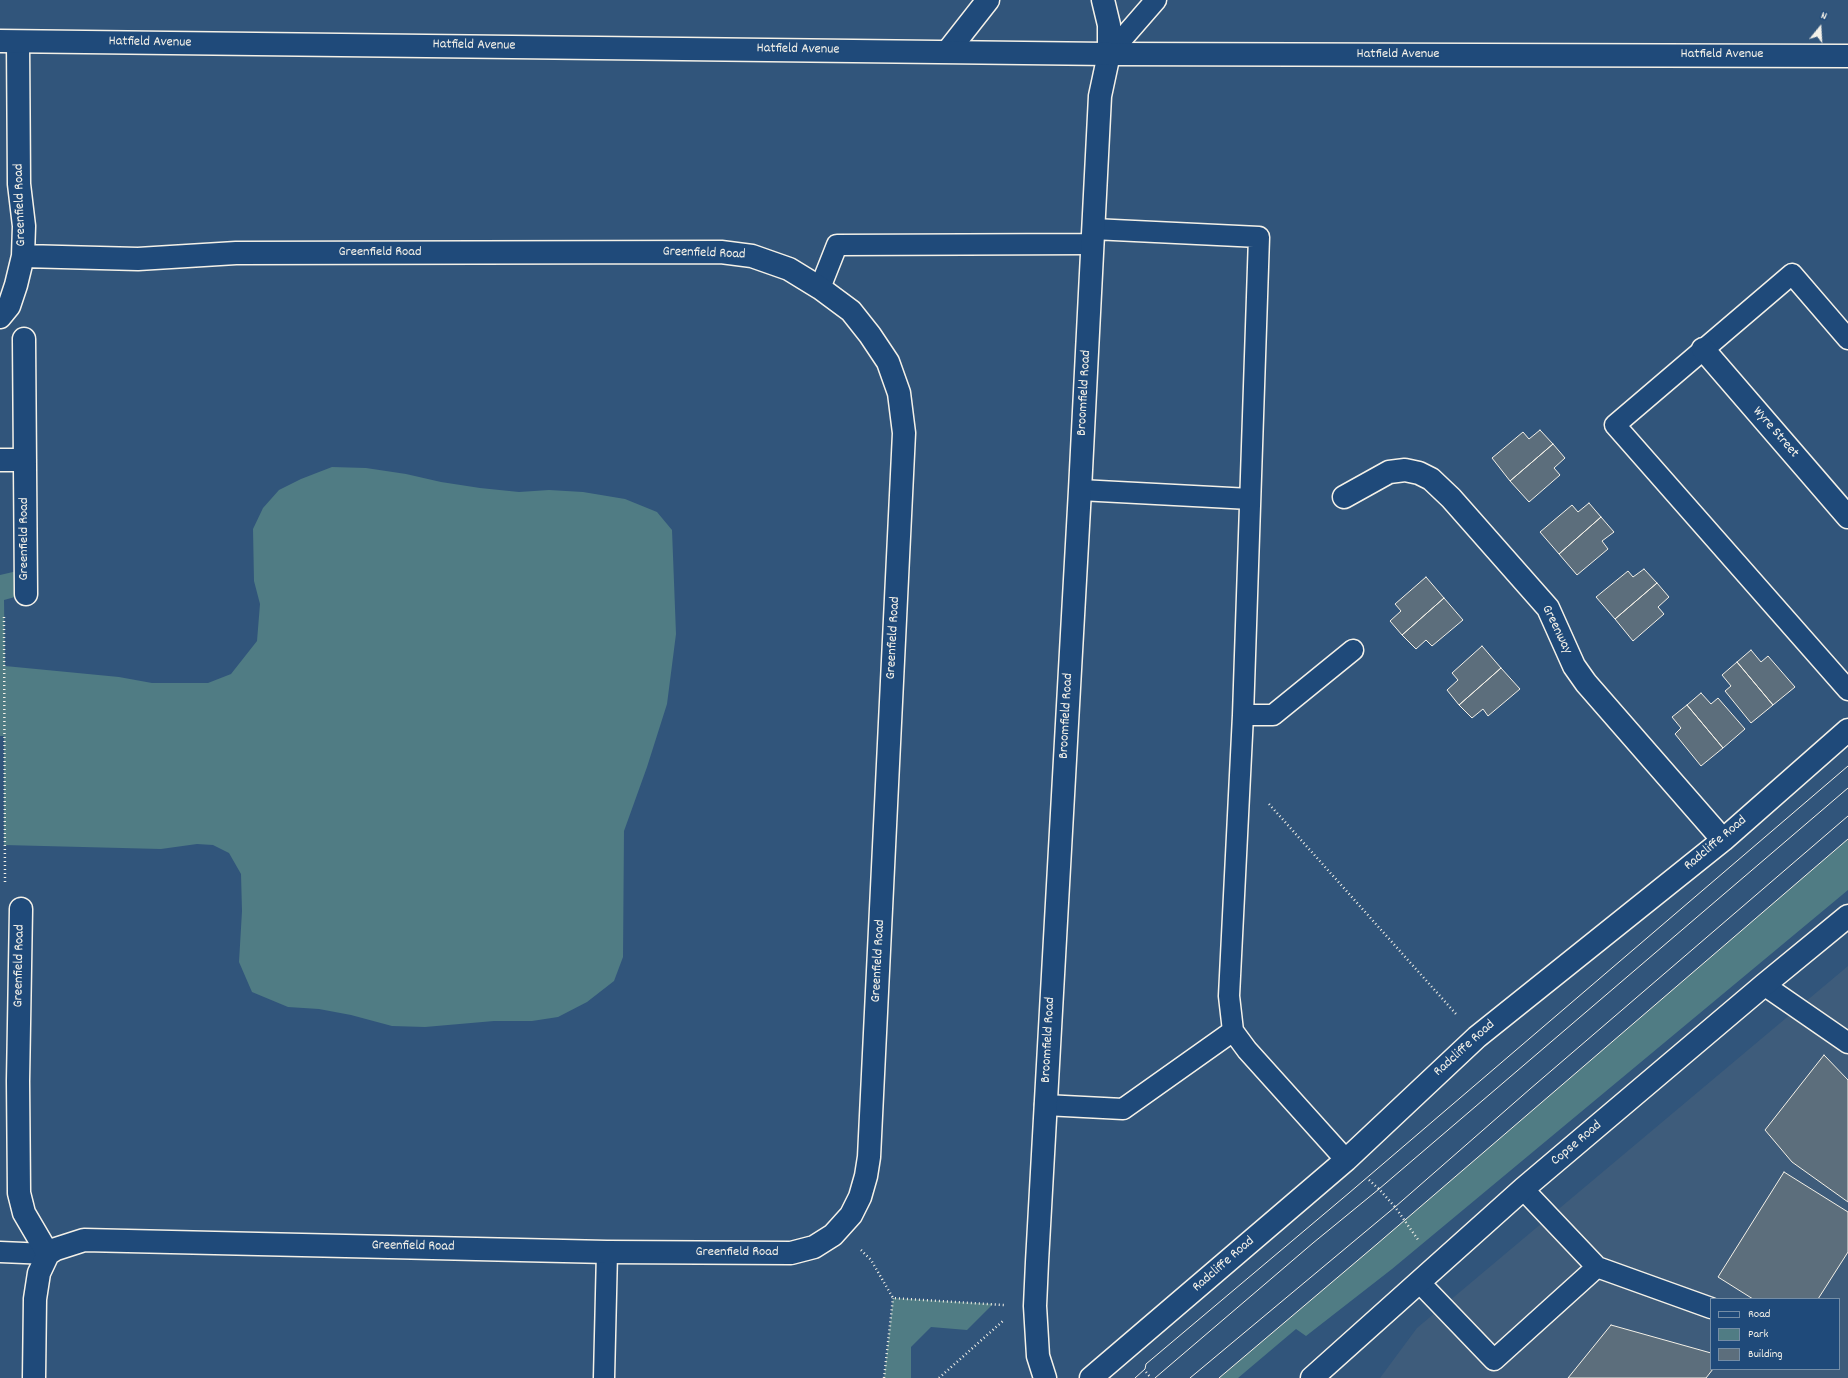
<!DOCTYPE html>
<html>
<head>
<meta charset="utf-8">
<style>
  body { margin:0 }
  #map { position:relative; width:1848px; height:1378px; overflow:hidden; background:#31557b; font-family:Dekko,sans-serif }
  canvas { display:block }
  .legend { position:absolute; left:1710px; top:1298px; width:130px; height:72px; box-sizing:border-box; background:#1f4a7a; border:1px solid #748da6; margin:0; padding:5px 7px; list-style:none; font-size:12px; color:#f4f1e8 }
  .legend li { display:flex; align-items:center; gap:8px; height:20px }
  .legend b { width:20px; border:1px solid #748da6 }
  .north { position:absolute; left:1800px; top:8px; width:40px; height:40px; -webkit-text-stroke:3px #1f4a7a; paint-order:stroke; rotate:18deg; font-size:11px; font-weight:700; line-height:16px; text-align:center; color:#f4f1e8 }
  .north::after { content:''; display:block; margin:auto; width:14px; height:18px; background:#f4f1e8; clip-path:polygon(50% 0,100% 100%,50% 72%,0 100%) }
</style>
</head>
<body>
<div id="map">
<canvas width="1848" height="1378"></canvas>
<ul class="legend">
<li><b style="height:5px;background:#1f4a7a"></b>Road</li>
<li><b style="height:11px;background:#507c84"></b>Park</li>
<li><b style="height:11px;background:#5c6e7c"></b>Building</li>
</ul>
<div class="north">N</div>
</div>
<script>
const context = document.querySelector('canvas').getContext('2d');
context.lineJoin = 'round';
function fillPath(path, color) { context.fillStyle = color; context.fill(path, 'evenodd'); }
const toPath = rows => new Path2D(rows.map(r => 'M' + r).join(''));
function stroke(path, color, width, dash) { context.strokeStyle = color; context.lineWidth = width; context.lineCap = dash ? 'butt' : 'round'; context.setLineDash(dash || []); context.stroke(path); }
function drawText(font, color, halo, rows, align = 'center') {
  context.font = font + ' Dekko,sans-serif'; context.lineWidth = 3.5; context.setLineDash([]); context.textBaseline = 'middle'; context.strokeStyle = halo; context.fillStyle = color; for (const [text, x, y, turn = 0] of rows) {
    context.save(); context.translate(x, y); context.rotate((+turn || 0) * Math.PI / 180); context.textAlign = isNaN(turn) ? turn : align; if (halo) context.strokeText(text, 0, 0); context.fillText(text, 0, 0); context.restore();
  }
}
fillPath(toPath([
  [1848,966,1848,1378,1380,1378,1417,1328],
  [1711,1299,1839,1299,1839,1369,1711,1369]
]), '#3e5c7b');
fillPath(toPath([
  [332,467,366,468,406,474,441,482,480,488,519,492,549,490,583,492,625,499,657,512,672,530,676,634,667,704,647,767,624,831,623,957,614,981,587,1002,558,1017,532,1021,494,1021,425,1027,392,1026,351,1015,319,1009,288,1007,252,992,239,962,242,911,241,874,229,853,213,845,197,844,161,849,4,845,4,736,0,736,0,575,26,569,26,594,4,600,5,666,119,677,152,683,208,683,231,674,257,641,260,604,254,581,253,529,263,508,279,490,301,479],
  [1848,839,1848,890,1392,1269,1306,1336,1296,1329,1238,1378,1219,1378,1377,1244],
  [893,1298,993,1304,967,1330,931,1327,911,1347,911,1378,884,1378]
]), '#507c84');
const building = toPath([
  [1540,430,1553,444,1510,481,1492,458,1523,432,1529,439,1540,430],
  [1553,444,1565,458,1554,468,1560,475,1529,502,1510,481,1553,444],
  [1589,503,1601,517,1559,554,1540,532,1572,505,1578,512,1589,503],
  [1601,517,1614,532,1602,541,1608,549,1577,575,1559,554,1601,517],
  [1644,569,1657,583,1615,619,1596,597,1628,571,1633,577,1644,569],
  [1426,577,1444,598,1402,635,1390,621,1401,611,1395,604,1426,577],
  [1657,583,1669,597,1658,607,1664,614,1633,641,1615,619,1657,583],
  [1444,598,1463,620,1432,646,1426,640,1416,649,1402,635,1444,598],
  [1482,646,1501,668,1459,705,1447,690,1458,680,1452,673,1482,646],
  [1751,650,1761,662,1768,656,1795,687,1773,705,1737,662,1751,650],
  [1737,662,1773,705,1751,723,1725,691,1731,686,1722,675,1737,662],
  [1501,668,1520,689,1488,716,1483,709,1472,718,1459,705,1501,668],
  [1701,693,1711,704,1718,698,1745,729,1723,748,1687,705,1701,693],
  [1687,705,1723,748,1701,766,1675,734,1681,728,1672,717,1687,705],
  [1824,1055,1848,1080,1848,1202,1792,1162,1765,1130,1824,1055],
  [1784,1172,1848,1212,1848,1252,1818,1299,1753,1299,1718,1277,1784,1172],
  [1611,1325,1711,1353,1711,1369,1713,1369,1706,1378,1568,1378,1611,1325]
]);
fillPath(building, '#5c6e7c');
stroke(building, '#f4f1e8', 1);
const service = toPath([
  [1109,54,1156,0],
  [1093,229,1259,237,1243,715,1229,996,1233,1031,1247,1050,1346,1160],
  [820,288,837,245,1092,244],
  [1848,339,1792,274,1615,425,1848,690],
  [1080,490,1250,499],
  [1243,715,1273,715,1353,650],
  [1764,985,1848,1043],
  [1045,1105,1123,1109,1233,1031],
  [0,1252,48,1254],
  [1597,1267,1711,1308],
  [1420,1283,1494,1360,1597,1267,1523,1189],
  [604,1378,607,1252]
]);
const minor = toPath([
  [18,42,19,184,24,226,23,256,138,259,236,253,721,252,752,256,789,269,820,288,851,311,870,335,888,362,899,393,904,433,869,1157,866,1176,860,1197,851,1215,833,1235,814,1247,791,1253,607,1252,84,1240,56,1249,48,1254,24,1213,19,1193,18,1081,21,909],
  [948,51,988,0],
  [0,317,9,306,16,285,23,256],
  [24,339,26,594],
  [1703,349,1848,517],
  [0,460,25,460],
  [1344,497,1389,472,1405,470,1419,473,1431,479,1451,498,1548,608,1574,666,1586,683,1723,840],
  [34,1378,35,1299,39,1273,48,1254],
  [1045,1378,1038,1356,1035,1306,1037,1262,1080,490,1100,96,1109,54,1109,25,1103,0],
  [1091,1378,1346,1160,1477,1037,1723,840,1848,730]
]);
const tertiary = toPath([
  [0,41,1109,54,1848,56],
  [1312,1378,1523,1189,1764,985,1848,916]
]);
stroke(service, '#f4f1e8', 23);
stroke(minor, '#f4f1e8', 25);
stroke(tertiary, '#f4f1e8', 25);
stroke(toPath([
  [4,617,5,884],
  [1269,804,1456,1014],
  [1369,1180,1379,1189,1395,1207,1419,1241],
  [861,1250,871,1260,893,1298,1004,1305],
  [1146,1372,1151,1378],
  [884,1378,893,1298],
  [939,1378,1004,1320]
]), '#f4f1e8', 2.5, [1, 3]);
stroke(service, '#1f4a7a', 20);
stroke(minor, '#1f4a7a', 22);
stroke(tertiary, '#1f4a7a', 22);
stroke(toPath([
  [1135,1378,1145,1369,1146,1364,1349,1193,1848,766],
  [1155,1378,1313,1243,1379,1189,1848,788],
  [1190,1378,1395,1207,1530,1089,1848,816],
  [1219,1378,1377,1244,1848,839]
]), '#f4f1e8', 1);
drawText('14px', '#f4f1e8', '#1f4a7a', [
  ["Hatfield Avenue",150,43,1],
  ["Hatfield Avenue",474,46,1],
  ["Hatfield Avenue",798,50,1],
  ["Hatfield Avenue",1398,55],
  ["Hatfield Avenue",1722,55],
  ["Greenfield Road",21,205,-92],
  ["Greenfield Road",380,253],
  ["Greenfield Road",704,254,2],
  ["Broomfield Road",1085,393,-87],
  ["Wyre Street",1775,433,49],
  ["Greenfield Road",25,539,-90],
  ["Greenway",1556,630,64],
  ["Greenfield Road",894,638,-87],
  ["Broomfield Road",1067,716,-87],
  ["Radcliffe Road",1716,844,-40],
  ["Greenfield Road",879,961,-87],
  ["Greenfield Road",20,966,-89],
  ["Broomfield Road",1049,1040,-87],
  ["Radcliffe Road",1465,1049,-42],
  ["Copse Road",1577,1144,-40],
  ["Greenfield Road",413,1247,1],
  ["Greenfield Road",737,1253],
  ["Radcliffe Road",1224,1265,-41]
]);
</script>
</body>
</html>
